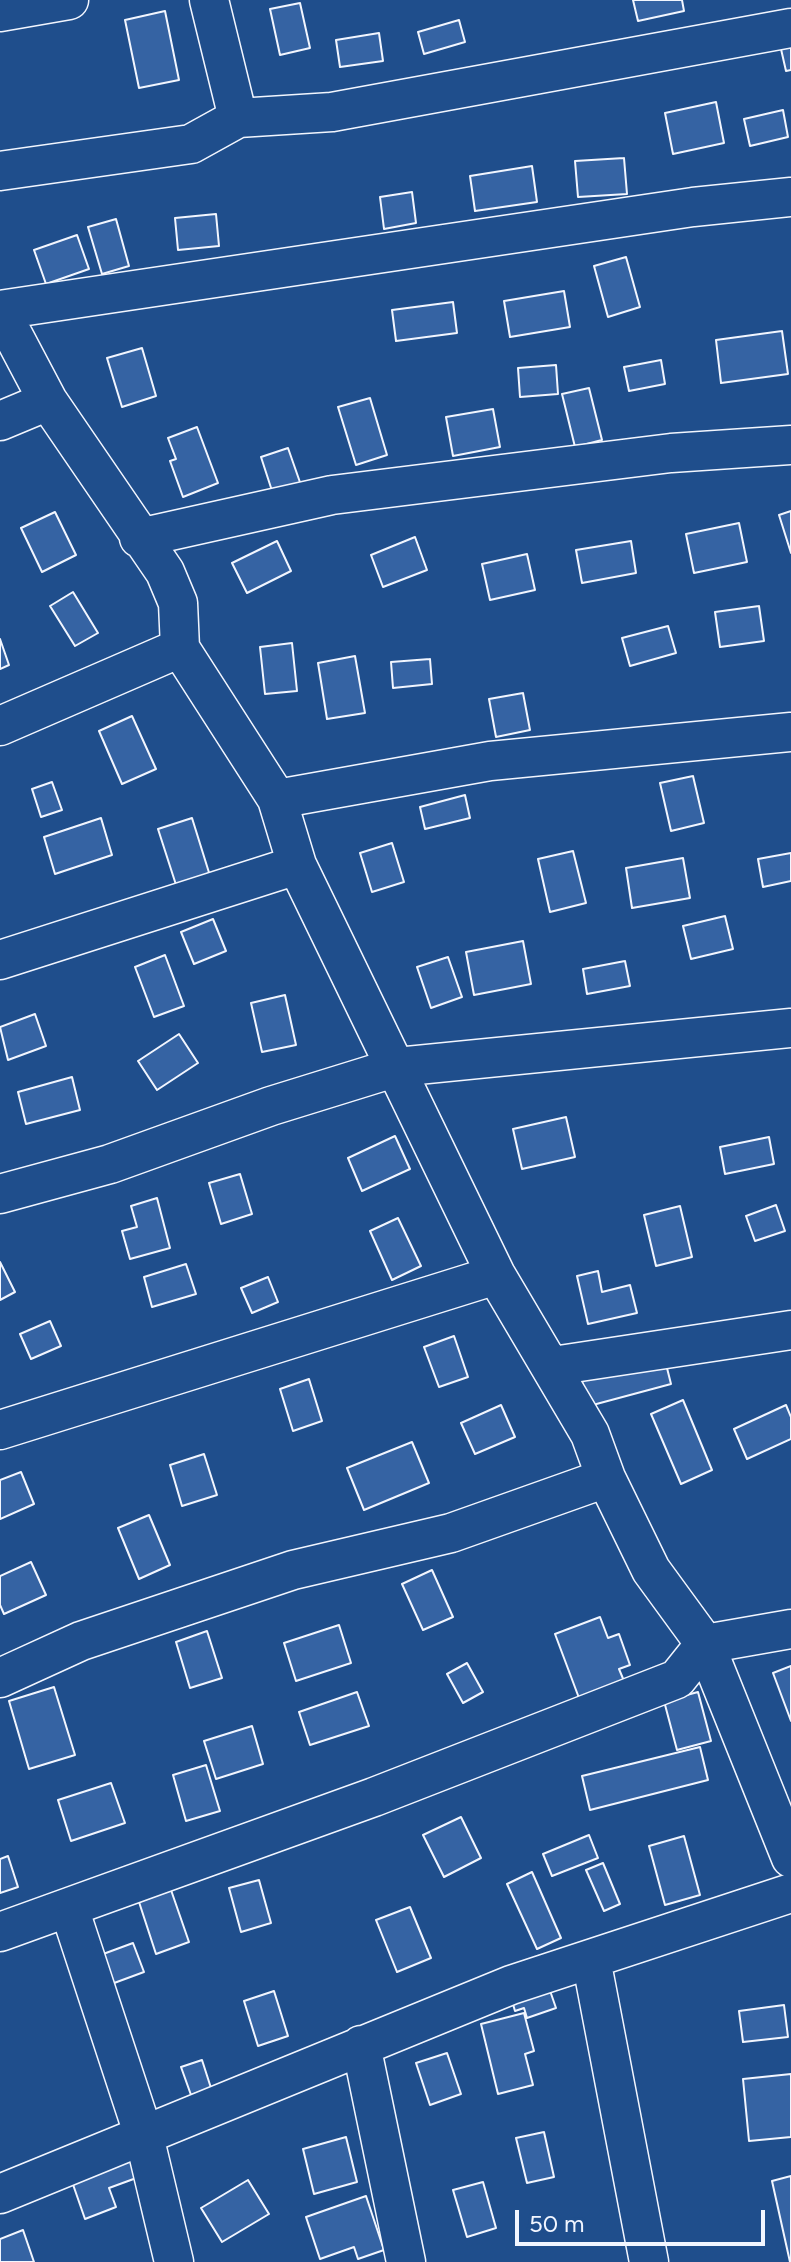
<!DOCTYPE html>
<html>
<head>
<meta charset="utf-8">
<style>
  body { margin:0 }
  #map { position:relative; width:791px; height:2262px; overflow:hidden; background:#1f4e8c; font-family:Figtree,sans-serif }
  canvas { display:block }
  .scale { position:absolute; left:515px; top:2210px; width:250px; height:36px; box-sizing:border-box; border:4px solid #f2f6ff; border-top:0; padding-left:10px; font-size:24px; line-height:28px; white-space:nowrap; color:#f2f6ff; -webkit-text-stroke:6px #1f4e8c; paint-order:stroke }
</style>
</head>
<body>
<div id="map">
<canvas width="791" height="2262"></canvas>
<div class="scale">50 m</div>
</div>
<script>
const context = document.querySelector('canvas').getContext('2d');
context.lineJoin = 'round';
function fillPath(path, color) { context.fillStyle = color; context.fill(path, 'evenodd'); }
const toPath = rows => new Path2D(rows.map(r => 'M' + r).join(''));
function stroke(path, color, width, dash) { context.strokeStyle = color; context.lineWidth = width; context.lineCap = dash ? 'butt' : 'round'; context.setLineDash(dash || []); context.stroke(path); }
const building = toPath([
  [633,0,682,0,684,11,638,21,633,0],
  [300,3,310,48,280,55,270,9,300,3],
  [165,11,179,80,139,88,125,20,165,11],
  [459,20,465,42,424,54,418,32,459,20],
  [379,33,383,61,340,67,336,40,379,33],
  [791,46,791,70,786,71,781,49,791,46],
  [716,102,724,143,673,154,665,113,716,102],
  [783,110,788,137,750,146,744,119,783,110],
  [624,158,627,194,578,197,575,161,624,158],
  [532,166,537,202,475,211,470,176,532,166],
  [412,192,416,223,384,229,380,197,412,192],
  [216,214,219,246,178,250,175,218,216,214],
  [116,219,129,266,102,274,88,227,116,219],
  [77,235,89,269,46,284,34,250,77,235],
  [626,257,640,307,608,317,594,266,626,257],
  [564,291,570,327,510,337,504,301,564,291],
  [453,302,457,333,396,341,392,310,453,302],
  [782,331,788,374,721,383,716,340,782,331],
  [142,348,156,396,122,407,107,358,142,348],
  [661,360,665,384,629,391,624,367,661,360],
  [556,365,558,394,520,397,518,368,556,365],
  [589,388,602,440,575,447,562,394,589,388],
  [370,398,387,455,356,465,338,407,370,398],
  [493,409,500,447,453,456,446,417,493,409],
  [197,427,218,483,183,497,170,461,176,459,168,438,197,427],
  [288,448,302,488,274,497,261,457,288,448],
  [791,511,791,553,779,515,791,511],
  [55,512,76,555,42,572,21,528,55,512],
  [739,523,747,562,694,573,686,534,739,523],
  [415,537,427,570,383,587,371,555,415,537],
  [277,541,291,571,247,593,232,563,277,541],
  [631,541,636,573,582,583,576,550,631,541],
  [527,554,535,590,490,600,482,564,527,554],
  [73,592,98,633,75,646,50,606,73,592],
  [759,606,764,641,720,647,715,612,759,606],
  [668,626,676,653,630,666,622,638,668,626],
  [0,639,9,665,0,669,0,639],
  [292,643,297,691,265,694,260,647,292,643],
  [355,656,365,713,327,719,318,663,355,656],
  [430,659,432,684,393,688,391,662,430,659],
  [523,693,530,730,496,737,489,699,523,693],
  [132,716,156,769,122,784,99,731,132,716],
  [693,776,704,823,671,831,660,783,693,776],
  [52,782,62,810,41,817,32,789,52,782],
  [465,795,470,818,425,829,420,807,465,795],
  [101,818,112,855,55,874,44,837,101,818],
  [192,818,211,879,178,891,158,829,192,818],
  [392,843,404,882,372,892,360,853,392,843],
  [573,851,586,903,550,912,538,859,573,851],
  [791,853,791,881,763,887,758,859,791,853],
  [683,858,690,898,632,908,626,868,683,858],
  [725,916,733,949,691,959,683,926,725,916],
  [213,919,226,951,194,964,181,932,213,919],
  [523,941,531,984,474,995,466,952,523,941],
  [165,955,184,1006,154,1017,135,967,165,955],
  [448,957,462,997,431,1008,417,967,448,957],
  [625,961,630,986,587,994,583,969,625,961],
  [285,995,296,1045,262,1052,251,1003,285,995],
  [35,1014,46,1046,8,1060,0,1027,35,1014],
  [179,1034,198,1063,157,1090,138,1061,179,1034],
  [72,1077,80,1110,26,1124,18,1092,72,1077],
  [566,1117,575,1157,522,1169,513,1129,566,1117],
  [395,1136,410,1169,362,1191,348,1158,395,1136],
  [769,1137,774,1164,725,1174,720,1147,769,1137],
  [240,1174,252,1214,221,1224,209,1183,240,1174],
  [157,1198,170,1248,130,1259,122,1231,137,1227,131,1206,157,1198],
  [776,1205,785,1231,755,1241,746,1216,776,1205],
  [680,1206,692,1257,656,1266,644,1215,680,1206],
  [398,1218,421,1266,392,1280,370,1231,398,1218],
  [0,1262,15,1292,0,1300,0,1262],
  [186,1264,196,1294,152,1307,144,1277,186,1264],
  [598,1271,602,1292,630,1285,637,1313,588,1324,577,1276,598,1271],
  [268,1277,278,1302,252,1313,241,1288,268,1277],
  [50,1321,61,1346,31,1359,20,1334,50,1321],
  [454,1336,468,1377,439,1387,424,1347,454,1336],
  [664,1356,671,1384,589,1406,581,1378,664,1356],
  [309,1379,322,1421,293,1431,280,1389,309,1379],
  [683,1400,712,1470,681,1484,651,1414,683,1400],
  [501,1405,515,1437,475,1454,461,1423,501,1405],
  [786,1405,791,1417,791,1439,747,1459,734,1429,786,1405],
  [412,1442,429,1483,364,1510,347,1468,412,1442],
  [204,1454,217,1495,182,1506,170,1465,204,1454],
  [21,1472,34,1504,0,1519,0,1480,21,1472],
  [149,1515,170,1565,139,1579,118,1528,149,1515],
  [31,1562,46,1595,4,1614,0,1605,0,1576,31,1562],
  [432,1570,453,1617,423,1630,402,1584,432,1570],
  [600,1617,608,1638,619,1634,630,1665,619,1669,624,1681,579,1698,555,1634,600,1617],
  [339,1625,351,1663,296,1681,284,1643,339,1625],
  [207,1631,222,1678,190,1688,176,1642,207,1631],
  [467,1663,483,1692,463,1703,447,1674,467,1663],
  [791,1666,791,1721,773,1673,791,1666],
  [54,1687,75,1755,29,1769,9,1701,54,1687],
  [357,1692,369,1726,310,1745,299,1712,357,1692],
  [698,1692,711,1741,677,1750,664,1701,698,1692],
  [252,1726,263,1764,216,1779,204,1741,252,1726],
  [700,1747,708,1780,590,1810,582,1776,700,1747],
  [206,1765,220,1811,186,1821,173,1775,206,1765],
  [111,1783,125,1823,71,1841,58,1800,111,1783],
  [461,1817,481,1858,444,1877,423,1835,461,1817],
  [589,1835,598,1858,552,1876,543,1854,589,1835],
  [684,1836,700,1895,665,1905,649,1846,684,1836],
  [8,1856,18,1887,0,1893,0,1859,8,1856],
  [603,1863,620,1904,604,1911,586,1870,603,1863],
  [532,1872,561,1938,537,1949,507,1884,532,1872],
  [259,1880,271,1923,241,1932,229,1888,259,1880],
  [171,1890,189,1942,156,1954,139,1902,171,1890],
  [410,1907,431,1958,397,1972,376,1920,410,1907],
  [133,1943,144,1972,106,1986,95,1957,133,1943],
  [547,1982,556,2008,527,2018,524,2008,515,2011,510,1994,547,1982],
  [274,1991,288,2036,258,2046,244,2001,274,1991],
  [784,2005,788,2037,743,2042,739,2011,784,2005],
  [524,2013,534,2051,525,2054,533,2085,498,2094,481,2024,524,2013],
  [447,2053,461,2094,430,2105,416,2063,447,2053],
  [202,2060,211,2088,191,2095,181,2067,202,2060],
  [791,2074,791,2137,749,2141,743,2079,791,2074],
  [544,2132,554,2177,527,2183,516,2138,544,2132],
  [346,2137,357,2182,314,2194,303,2149,346,2137],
  [129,2151,139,2177,109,2188,116,2207,85,2219,69,2173,129,2151],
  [791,2176,791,2262,790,2262,772,2181,791,2176],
  [248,2180,269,2214,222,2242,201,2208,248,2180],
  [483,2182,496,2228,467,2237,453,2190,483,2182],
  [366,2196,384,2250,358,2259,354,2247,320,2259,306,2217,366,2196],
  [23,2230,34,2262,0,2262,0,2239,23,2230]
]);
fillPath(building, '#3563a3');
stroke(building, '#f2f6ff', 2);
const minor = toPath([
  [209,0,238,118],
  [0,12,69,0],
  [0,171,191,144,238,118,332,112,791,28],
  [0,310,48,401,165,572,178,603,180,648,277,799,297,865,496,1275,590,1434,606,1478,651,1570,705,1644,791,1858],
  [0,310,693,207,791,197],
  [0,421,48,401],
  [139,538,332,495,671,453,791,445],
  [0,726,180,648],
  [277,799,490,761,791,732],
  [0,960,297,865],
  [0,1194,110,1164,271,1106,397,1067,791,1028],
  [553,1366,791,1330],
  [0,1430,496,1275],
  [0,1678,81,1641,293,1570,451,1533,606,1478],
  [69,1908,144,2136,174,2262],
  [0,1932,374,1797,677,1679,705,1644,791,1629],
  [591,1959,649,2262],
  [361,2045,406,2262],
  [0,2194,511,1985,791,1893]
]);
stroke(minor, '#f2f6ff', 41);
stroke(minor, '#1f4e8c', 38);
</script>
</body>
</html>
